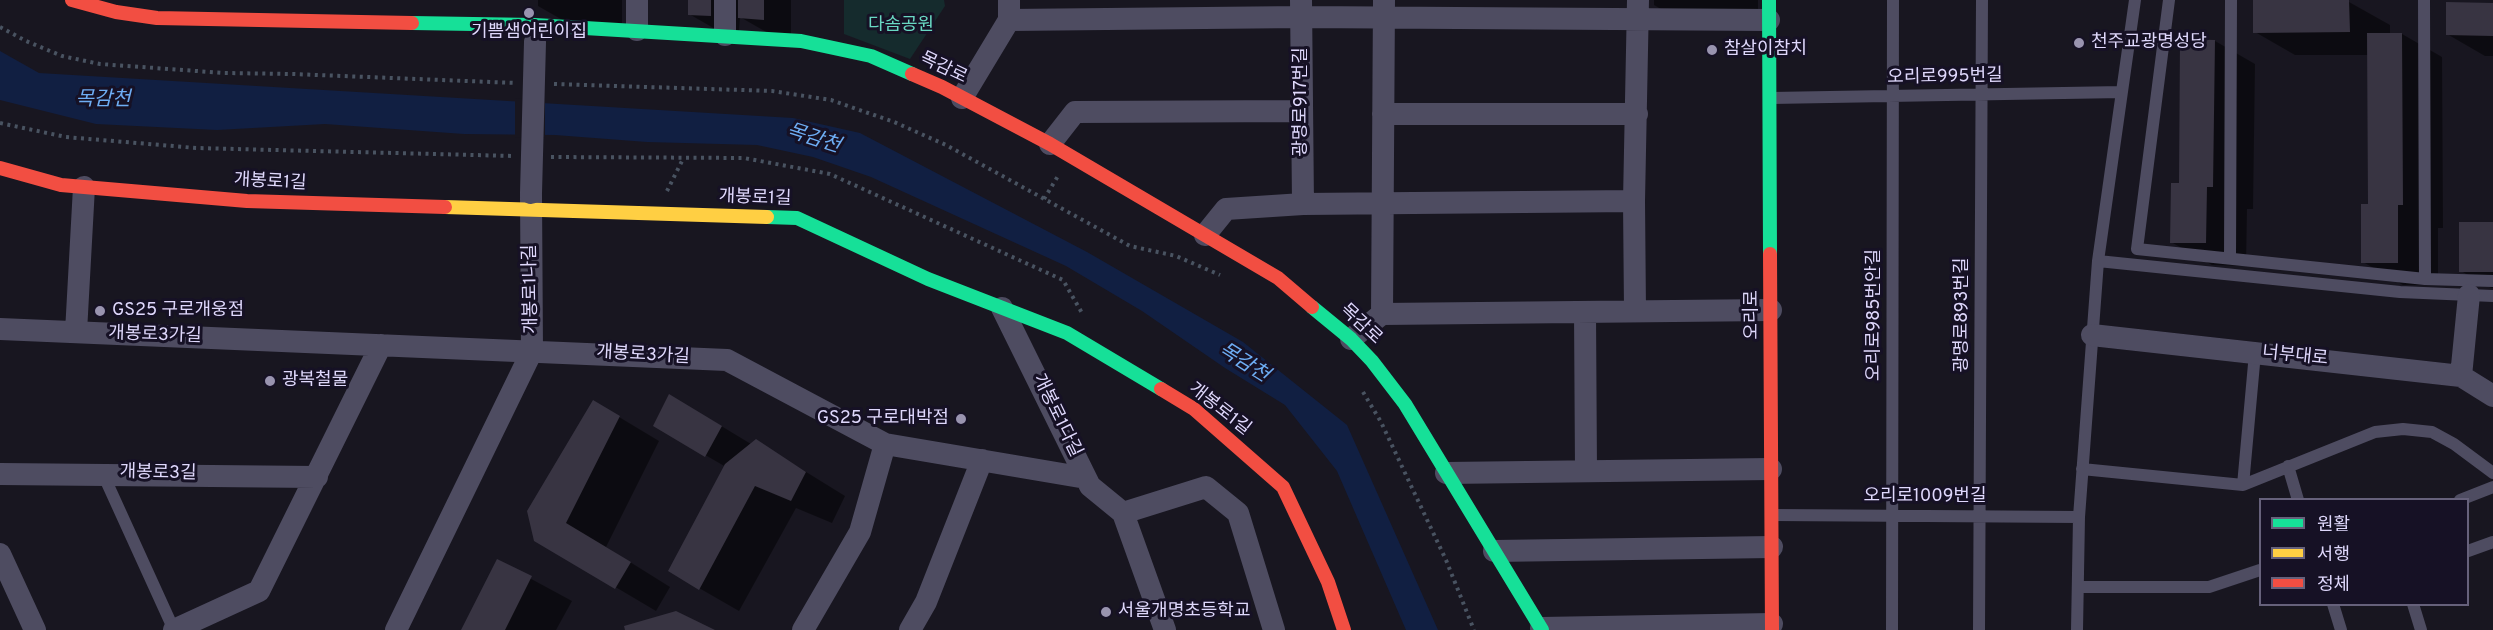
<!DOCTYPE html>
<html>
<head>
<meta charset="utf-8">
<style>
  body { margin:0 }
  #map { position:relative; width:2493px; height:630px; overflow:hidden; background:#181620; font-family:Overpass,"Noto Sans KR",sans-serif }
  canvas { display:block }
  .legend { position:absolute; left:2259px; top:498px; width:210px; height:108px; box-sizing:border-box; background:#161125; border:2px solid #66617b; margin:0; padding:8px 10px; list-style:none; font-size:18px; color:#dfd8fc }
  .legend li { display:flex; align-items:center; gap:12px; height:30px }
  .legend b { width:30px; border:2px solid #66617b }
</style>
</head>
<body>
<div id="map">
<canvas width="2493" height="630"></canvas>
<ul class="legend">
<li><b style="height:8px;background:#16e098"></b>원활</li>
<li><b style="height:8px;background:#ffcf43"></b>서행</li>
<li><b style="height:8px;background:#f24e42"></b>정체</li>
</ul>
</div>
<script>
const context = document.querySelector('canvas').getContext('2d');
context.lineJoin = 'round';
function fillPath(path, color) { context.fillStyle = color; context.fill(path, 'evenodd'); }
const toPath = rows => new Path2D(rows.map(r => 'M' + r).join(''));
function stroke(path, color, width, dash) { context.strokeStyle = color; context.lineWidth = width; context.lineCap = dash ? 'butt' : 'round'; context.setLineDash(dash || []); context.stroke(path); }
function drawText(font, color, halo, rows, align = 'center') {
  context.font = font + ' Overpass,"Noto Sans KR",sans-serif'; context.lineWidth = 6; context.setLineDash([]); context.textBaseline = 'middle'; context.strokeStyle = halo; context.fillStyle = color; for (const [text, x, y, turn = 0] of rows) {
    context.save(); context.translate(x, y); context.rotate((+turn || 0) * Math.PI / 180); context.textAlign = isNaN(turn) ? turn : align; if (halo) context.strokeText(text, 0, 0); context.fillText(text, 0, 0); context.restore();
  }
}
fillPath(toPath([
  [844,0,944,0,945,6,910,59,844,34]
]), '#152b2d');
fillPath(toPath([
  [0,51,39,73,793,118,860,133,1087,252,1243,342,1347,425,1438,630,1406,630,1337,471,1285,405,1225,368,1142,311,1066,266,871,177,813,157,757,145,647,142,555,135,464,134,325,124,217,130,96,124,0,100]
]), '#111f42');
fillPath(toPath([
  [515,98,545,100,545,138,515,137]
]), '#181620');
fillPath(toPath([
  [538,0,622,0,622,25,566,22,538,6],
  [689,0,791,0,791,35,768,33,740,17,739,31,717,30,689,14],
  [1654,0,1758,0,1758,28,1692,27,1654,5],
  [2255,2,2349,2,2390,25,2390,34,2402,34,2442,57,2443,228,2438,228,2438,285,2403,285,2363,262,2370,205,2369,55,2295,55,2255,32],
  [2493,4,2493,56,2485,56,2447,34],
  [2215,41,2255,64,2253,209,2247,209,2246,266,2212,265,2171,242,2180,184],
  [2493,223,2493,288,2491,288,2461,271],
  [594,402,659,441,606,547,670,587,656,611,536,540],
  [708,418,751,444,756,441,845,496,832,523,796,508,739,611,699,588,726,467,655,426],
  [498,561,572,601,556,630,463,630]
]), '#0007');
fillPath(toPath([
  [688,0,711,0,711,16,688,15],
  [738,0,764,0,764,20,738,18],
  [2253,0,2349,0,2350,32,2253,33],
  [2446,2,2493,3,2493,36,2446,35],
  [2367,33,2402,33,2403,205,2398,205,2398,263,2361,263,2361,204,2368,204],
  [2180,39,2215,40,2213,187,2207,187,2206,243,2170,243,2171,183,2179,183],
  [2459,222,2493,222,2493,272,2459,272],
  [669,394,722,426,705,457,653,426],
  [593,400,620,416,566,523,631,562,615,589,534,541,527,511],
  [756,439,806,472,791,501,755,486,699,590,668,571,725,464],
  [497,559,532,576,505,630,461,630],
  [676,611,715,630,625,630,624,626]
]), '#383442');
stroke(toPath([
  [0,27,26,41,62,56,100,64,224,73,293,74,516,83],
  [554,84,772,91,831,100,894,122,946,145,1130,246,1176,256,1220,275],
  [0,123,66,137,196,148,513,156],
  [551,157,744,158,830,174,1063,280,1082,313],
  [667,191,683,159],
  [1044,199,1058,176],
  [1363,392,1381,422,1446,560,1474,630]
]), '#495361', 4, [3, 4.5]);
stroke(toPath([
  [2169,0,2137,249,2425,279,2493,281],
  [2424,0,2425,279],
  [1771,98,2122,92],
  [2230,258,2231,0],
  [2098,261,2400,292,2493,296],
  [2288,466,2298,500],
  [2082,469,2243,485,2375,432,2403,429,2432,432,2454,444,2493,473],
  [103,474,174,630],
  [2243,485,2255,353],
  [2460,500,2493,487],
  [1773,515,2079,517],
  [2468,551,2493,542],
  [2079,587,2209,587,2260,570],
  [2333,604,2341,630],
  [2413,604,2421,630],
  [1892,630,1893,0],
  [1979,630,1982,0],
  [2077,630,2079,517,2098,261,2135,0]
]), '#4e4c61', 12);
stroke(toPath([
  [725,0,725,35],
  [1301,0,1303,204],
  [1009,20,1302,17,1769,20],
  [637,30,637,0],
  [962,98,1009,20,1009,0],
  [1383,114,1637,114],
  [1050,144,1075,112,1302,111],
  [1205,235,1226,209,1303,204,1634,201],
  [1002,308,1090,486,1123,513,1165,630],
  [1635,311,1634,201,1638,0],
  [1585,312,1586,471],
  [1382,314,1384,0],
  [0,329,727,360,885,444,860,532,803,630],
  [76,332,84,187],
  [2092,335,2461,376,2493,396],
  [1351,339,1382,314,1771,310],
  [2461,376,2469,295],
  [885,444,1086,478],
  [1446,473,1771,469],
  [0,474,317,477],
  [1123,513,1206,487,1238,513,1274,630],
  [1494,551,1772,547],
  [0,554,35,630],
  [1541,628,1772,624],
  [174,630,259,591,381,345],
  [396,630,532,351,531,195],
  [910,630,926,602,982,460]
]), '#4e4c61', 22);
stroke(toPath([
  [1769,0,1770,254],
  [412,23,535,25,801,41,871,56,912,74],
  [767,217,797,218,928,279,1067,333,1161,389],
  [1312,307,1351,339,1372,361,1405,404,1542,630]
]), '#16e098', 14);
stroke(toPath([
  [445,207,767,217]
]), '#ffcf43', 14);
stroke(toPath([
  [72,0,116,12,157,18,412,23],
  [912,74,942,87,1050,144,1278,278,1312,307],
  [0,168,61,185,247,201,445,207],
  [1770,254,1772,630],
  [1161,389,1194,409,1283,487,1328,582,1344,630]
]), '#f24e42', 14);
stroke(toPath([
  [531,193,535,42]
]), '#4e4c61', 22);
for (const [x, y, r, color] of [
  [529,13,6,"#9994af"],
  [2079,43,6,"#9994af"],
  [1712,50,6,"#9994af"],
  [100,311,6,"#9994af"],
  [270,381,6,"#9994af"],
  [961,419,6,"#9994af"],
  [1106,612,6,"#9994af"]
]) { const dot = new Path2D(); dot.arc(x, y, r, 0, 2 * Math.PI); context.fillStyle = color; context.fill(dot); stroke(dot, '#161125', 2); }
drawText('18px', '#69d8c3', '#161125', [
  ["다솜공원",901,26]
]);
drawText('18px', '#dfd8fc', '#161125', [
  ["기쁨샘어린이집",529,33,"center"],
  ["천주교광명성당",2091,43],
  ["참살이참치",1724,50],
  ["GS25 구로개웅점",112,311],
  ["광복철물",282,381],
  ["GS25 구로대박점",949,419,"right"],
  ["서울개명초등학교",1118,612]
], 'left');
drawText('18px', '#dfd8fc', '#161125', [
  ["목감로",943,69,25],
  ["오리로995번길",1945,78,-1],
  ["광명로917번길",1302,102,-90],
  ["개봉로1길",270,183,3],
  ["개봉로1길",755,199,2],
  ["개봉로1나길",532,289,-91],
  ["오리로",1753,315,-90],
  ["오리로985번안길",1875,315,-90],
  ["광명로893번길",1963,315,-90],
  ["목감로",1360,325,43],
  ["개봉로3가길",155,336,2],
  ["개봉로3가길",643,356,3],
  ["너부대로",2295,357,6],
  ["개봉로1길",1219,410,38],
  ["개봉로1다길",1056,416,64],
  ["개봉로3길",158,474,1],
  ["오리로1009번길",1925,497]
]);
drawText('italic 20px', '#6eadf4', '#161125', [
  ["목감천",103,101],
  ["목감천",813,140,18],
  ["목감천",1243,364,32]
]);
</script>
</body>
</html>
